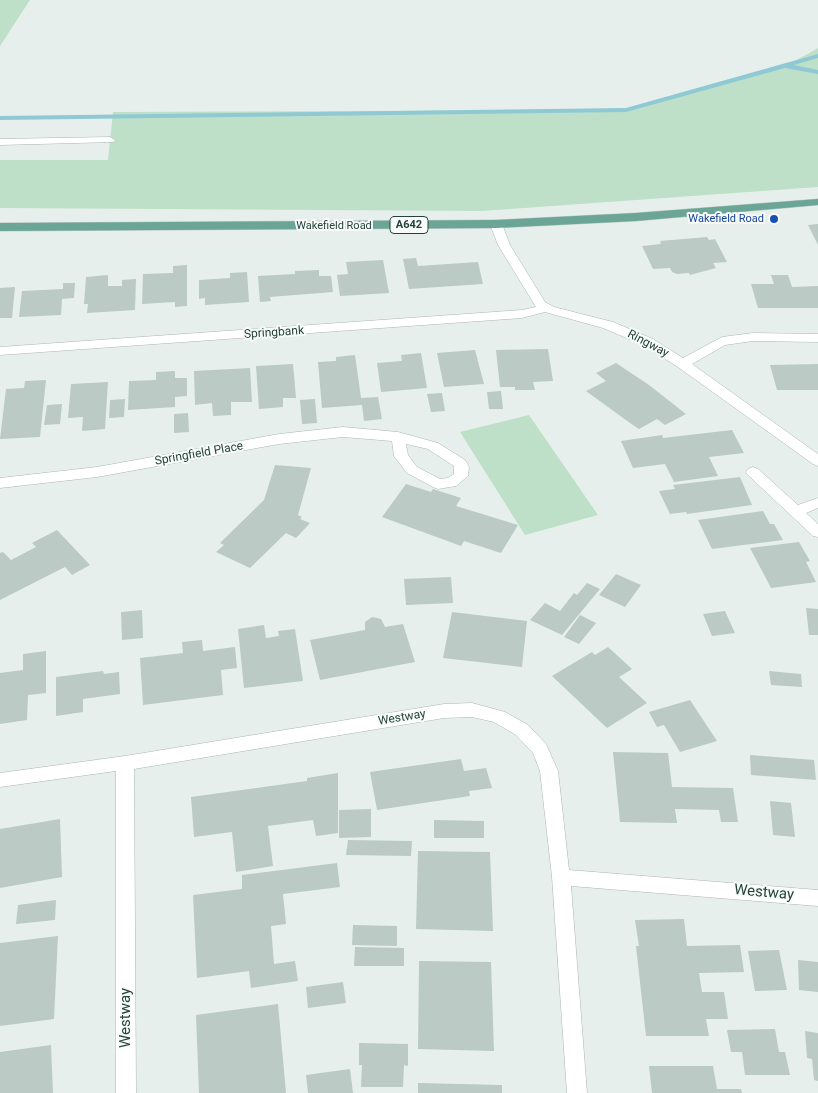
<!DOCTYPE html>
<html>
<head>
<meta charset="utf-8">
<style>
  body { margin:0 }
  canvas { display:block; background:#e6efeb }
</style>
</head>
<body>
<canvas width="818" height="1093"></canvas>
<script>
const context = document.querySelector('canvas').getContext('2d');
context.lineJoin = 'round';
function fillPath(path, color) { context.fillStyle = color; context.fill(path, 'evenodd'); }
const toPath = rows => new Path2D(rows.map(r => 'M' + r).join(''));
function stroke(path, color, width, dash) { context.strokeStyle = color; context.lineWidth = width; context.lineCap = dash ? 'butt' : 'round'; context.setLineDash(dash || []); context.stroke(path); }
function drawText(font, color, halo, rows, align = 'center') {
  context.font = font + ' Roboto,sans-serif'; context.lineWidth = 4; context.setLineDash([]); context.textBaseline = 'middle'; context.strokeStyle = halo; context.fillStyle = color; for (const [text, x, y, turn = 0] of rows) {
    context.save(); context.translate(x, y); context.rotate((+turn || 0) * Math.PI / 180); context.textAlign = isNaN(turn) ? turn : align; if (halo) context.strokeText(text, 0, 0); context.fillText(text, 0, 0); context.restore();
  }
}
fillPath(toPath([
  [0,0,30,0,0,46],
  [818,48,818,187,482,211,0,208,0,160,108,160,113,112,626,110,786,66],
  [529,415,598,515,525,535,460,432]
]), '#bfe0c8');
fillPath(toPath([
  [818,54,818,58,794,65,818,70,818,74,785,68,626,112,0,120,0,116,626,108,818,54]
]), '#8ec9d4');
fillPath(toPath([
  [818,224,818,245,808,225],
  [707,237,709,240,715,239,727,262,713,263,716,268,690,275,689,273,677,274,672,272,670,268,653,269,642,246,661,244,660,241],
  [416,258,418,266,478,262,483,284,409,289,403,259],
  [383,260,389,293,340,296,337,275,348,274,346,262],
  [187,265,187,306,175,307,175,302,142,304,143,274,173,273,173,266],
  [319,270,319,276,331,276,333,292,270,297,271,301,260,302,258,276,295,274,295,271],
  [247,272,249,302,205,305,205,298,199,299,199,280,230,278,230,273],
  [108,275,108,286,122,286,122,280,136,279,135,310,87,313,88,304,84,304,86,277],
  [771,275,788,275,792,287,818,286,818,308,758,308,751,284,774,284],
  [63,283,75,283,74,298,62,299,61,315,19,317,22,291,63,289],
  [15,287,12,318,0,318,0,288],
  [548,349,553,381,533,382,535,390,515,390,515,387,500,387,496,350],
  [475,350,484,384,444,387,437,353],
  [421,353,427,388,381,392,377,363,402,361,401,355],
  [355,355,361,398,378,397,382,419,364,421,362,405,322,408,318,362,336,361,336,357],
  [616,363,649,385,686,414,665,425,657,419,639,429,630,423,586,391,606,381,596,373],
  [293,364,296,398,283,398,283,407,259,409,256,366],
  [818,364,818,390,777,390,770,365],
  [250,368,252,402,231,402,231,415,213,416,212,403,195,405,194,371],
  [175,371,175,378,187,378,187,396,175,397,175,407,128,410,129,381,156,380,156,372],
  [46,380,40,437,0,439,6,389,24,388,25,381],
  [108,382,105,429,82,431,83,417,68,418,71,384],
  [501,391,503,409,489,409,487,392],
  [442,393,445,411,431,412,427,394],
  [125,399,124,417,109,418,110,400],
  [315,399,317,423,302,424,300,400],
  [62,404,60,424,44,425,47,405],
  [188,413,189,432,174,433,174,414],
  [732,430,744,453,709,457,718,476,674,482,665,464,633,468,621,441,662,435,663,438],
  [275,465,311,468,298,515,302,517,300,519,310,523,296,538,286,533,250,568,216,552,224,545,220,543,264,500],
  [740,477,752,505,687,514,686,512,670,514,659,491,675,489,673,485],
  [406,484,431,492,433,489,461,498,456,506,518,525,501,553,464,541,461,546,382,517],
  [763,511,770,524,774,524,783,540,712,549,698,520],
  [57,530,90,565,72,575,65,567,0,600,0,553,3,552,11,560,36,547,32,543],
  [799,542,810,561,806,562,816,582,771,588,750,548],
  [616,574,641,585,625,607,599,595],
  [451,577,453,603,406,605,404,579],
  [587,583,600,589,562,635,530,620,545,603,560,611,574,593,577,595],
  [806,608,818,609,818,635,809,635],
  [142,610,143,638,122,640,121,612],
  [725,611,735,633,712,636,703,614],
  [452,612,527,621,522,667,443,658],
  [580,615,596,623,579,644,564,637],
  [372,617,381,619,385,627,403,624,415,662,320,680,310,640,365,630,365,622],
  [264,625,266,638,279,636,278,631,295,629,303,681,244,688,238,629],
  [202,640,203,651,235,647,237,668,221,670,223,695,143,705,140,658,183,653,182,642],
  [608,647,632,669,619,677,647,703,607,728,552,676,592,652,595,655],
  [46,651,46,693,28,695,27,720,0,724,0,673,23,670,23,654],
  [103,671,104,674,119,672,120,694,83,699,83,712,56,716,56,677],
  [769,671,801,674,802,687,771,685],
  [690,700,717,741,680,752,664,725,657,727,649,712],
  [613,752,668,753,672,787,733,788,738,822,721,822,719,810,675,809,677,823,620,822],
  [750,755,814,760,816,780,751,775],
  [461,759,464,771,486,768,492,788,469,791,470,796,377,810,370,772],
  [338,773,338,833,316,836,313,820,268,826,273,866,236,872,232,832,194,837,191,797,307,781,307,778],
  [770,801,791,803,795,837,773,835],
  [371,809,371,837,339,838,339,810],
  [60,819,62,877,0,888,0,829],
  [434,820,484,821,484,838,434,838],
  [348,840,412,841,411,856,346,855],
  [418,851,490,852,493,931,416,929],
  [337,863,340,887,283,894,286,924,271,926,274,964,295,961,298,981,251,988,249,971,197,978,193,895,242,889,242,875],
  [56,900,55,920,16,924,18,905],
  [684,919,687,946,740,945,744,972,699,973,702,992,724,992,728,1019,706,1019,709,1036,646,1036,636,946,639,946,635,920],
  [353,925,397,926,397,946,352,945],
  [58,936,54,1019,0,1026,0,943],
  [355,947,404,948,404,966,354,966],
  [779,950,787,990,755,991,748,951],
  [798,960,818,962,818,992,799,990],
  [419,961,491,962,494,1051,418,1049],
  [343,982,346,1003,308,1008,306,987],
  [278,1004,286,1093,199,1093,196,1015],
  [775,1029,779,1052,785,1052,790,1075,745,1075,742,1052,731,1052,727,1030],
  [805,1031,818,1033,818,1081,814,1080,812,1059,807,1058],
  [359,1043,408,1044,408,1066,404,1065,403,1087,361,1087,362,1065,359,1065],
  [51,1045,53,1093,0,1093,0,1052],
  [649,1066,713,1066,717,1089,741,1089,742,1093,652,1093],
  [350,1069,353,1093,308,1093,306,1075],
  [418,1083,502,1085,502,1093,418,1093]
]), '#bbcac4');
const minor = toPath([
  [110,137,115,140,114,142,0,145,0,139,110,137],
  [496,220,502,224,510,245,545,302,554,307,613,322,653,339,683,358,722,337,753,333,818,334,818,342,753,341,725,345,692,364,818,454,818,466,813,464,678,367,643,345,603,328,545,312,522,318,0,355,0,347,522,310,536,307,498,245,490,224,496,220],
  [343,427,398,432,438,443,465,460,469,467,468,476,456,486,438,489,433,487,407,473,394,456,392,441,343,437,279,444,97,477,0,488,0,478,97,467,279,434,343,427],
  [406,444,428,449,454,466,454,474,448,478,440,479,417,467,408,455,406,444],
  [753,467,758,469,798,505,818,498,818,508,806,513,818,524,818,537,813,536,748,475,746,472,748,469,753,467],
  [472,703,505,712,528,725,546,744,558,771,569,870,818,890,818,906,571,886,587,1093,567,1093,552,877,540,771,533,753,516,735,494,722,472,717,444,718,134,769,136,1093,116,1093,116,771,0,787,0,773,125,756,444,704,472,703]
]);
const major = toPath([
  [818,199,818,205,636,221,496,228,0,231,0,223,496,220,636,213,818,199]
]);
stroke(minor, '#a8b8b2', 1);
stroke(major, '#c2cac8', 1);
fillPath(minor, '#fff');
fillPath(major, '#6aa596');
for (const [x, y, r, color] of [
  [774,219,5,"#1a4fb4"]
]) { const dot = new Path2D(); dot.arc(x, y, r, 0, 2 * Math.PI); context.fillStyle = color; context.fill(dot); stroke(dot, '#f7fbf9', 2); }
drawText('11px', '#164399', '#f7fbf9', [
  ["Wakefield Road",764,219]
], 'right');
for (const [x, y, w] of [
  [409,225,38]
]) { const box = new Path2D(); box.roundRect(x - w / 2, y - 8.5, w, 17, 4); context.fillStyle = '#f7fbf9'; context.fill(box); stroke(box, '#24423a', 1); }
drawText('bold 11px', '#24423a', null, [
  ["A642",409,225]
]);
drawText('11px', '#24423a', '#f7fbf9', [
  ["Wakefield Road",334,226]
]);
drawText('12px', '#24423a', '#f7fbf9', [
  ["Springbank",274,333,-4],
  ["Ringway",648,344,28],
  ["Springfield Place",199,454,-10],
  ["Westway",402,718,-9]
]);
drawText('15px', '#24423a', '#f7fbf9', [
  ["Westway",764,893,5],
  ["Westway",126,1018,-90]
]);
</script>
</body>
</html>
